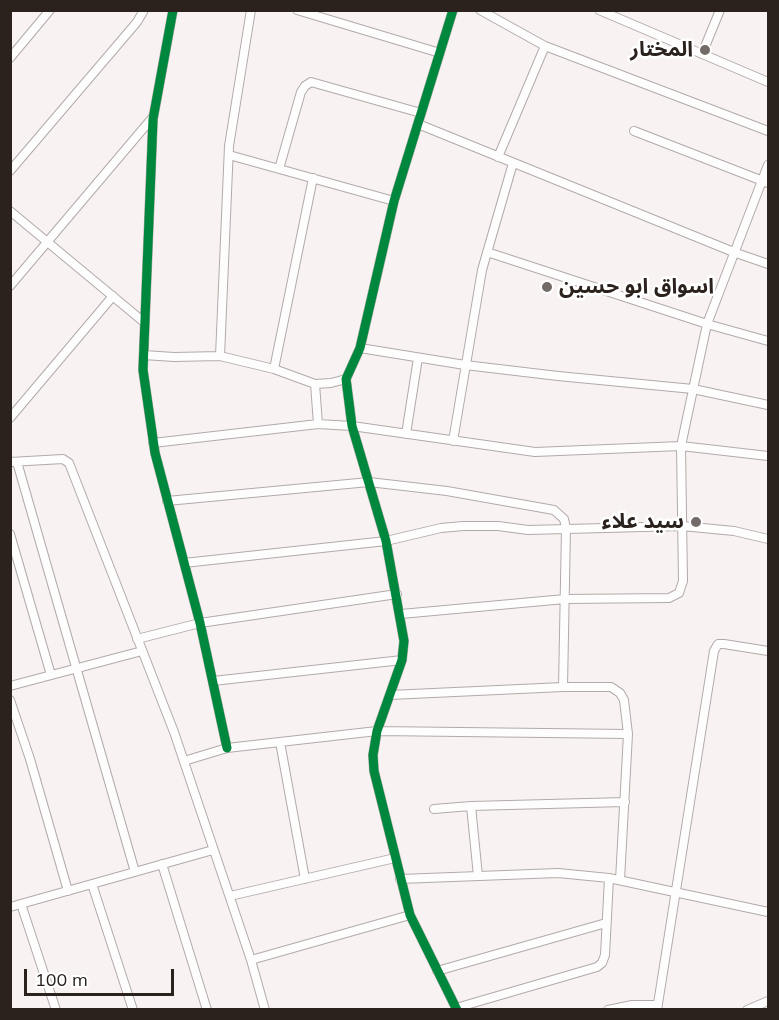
<!DOCTYPE html>
<html>
<head>
<meta charset="utf-8">
<style>
  body { margin:0 }
  #map { position:relative; width:779px; height:1020px; overflow:hidden; background:#f8f3f2; font-family:Mulish,sans-serif }
  canvas { display:block }
  .frame { position:absolute; inset:0; border:12px solid #2b221e; pointer-events:none }
  .scale { position:absolute; left:24px; top:969px; width:150px; height:27px; box-sizing:border-box; border:3px solid #2b221e; border-top:0; padding-left:8px; font-size:18px; line-height:21px; white-space:nowrap; color:#2b221e; -webkit-text-stroke:4px #fff; paint-order:stroke }
</style>
</head>
<body>
<div id="map">
<canvas width="779" height="1020"></canvas>
<div class="frame"></div>
<div class="scale">100 m</div>
</div>
<script>
const context = document.querySelector('canvas').getContext('2d');
context.lineJoin = 'round';
const toPath = rows => new Path2D(rows.map(r => 'M' + r).join(''));
function stroke(path, color, width, dash) { context.strokeStyle = color; context.lineWidth = width; context.lineCap = dash ? 'butt' : 'round'; context.setLineDash(dash || []); context.stroke(path); }
function drawText(font, color, halo, rows, align = 'center') {
  context.font = font + ' Mulish,"Noto Sans Arabic",sans-serif'; context.lineWidth = 5; context.setLineDash([]); context.textBaseline = 'middle'; context.strokeStyle = halo; context.fillStyle = color; for (const [text, x, y, turn = 0] of rows) {
    context.save(); context.translate(x, y); context.rotate((+turn || 0) * Math.PI / 180); context.textAlign = isNaN(turn) ? turn : align; if (halo) context.strokeText(text, 0, 0); context.fillText(text, 0, 0); context.restore();
  }
}
const street = toPath([
  [173,10,153,119,143,370,155,453,200,623,227,748],
  [297,10,440,53],
  [453,10,394,201,360,348,346,379,352,426,386,541,404,641,402,660,377,731,373,755,374,771,410,915,457,1010],
  [480,10,545,46,768,131],
  [599,10,768,82],
  [702,54,720,10],
  [10,58,50,10],
  [418,124,736,253,768,264],
  [634,131,768,183],
  [229,155,394,201],
  [498,157,545,46],
  [279,169,301,92,305,86,311,82,421,113],
  [10,171,137,22,144,10],
  [10,211,145,323],
  [487,252,707,324,768,341],
  [10,286,153,117],
  [360,348,465,365,558,376,693,389,768,405],
  [144,355,174,357,220,356,274,369,315,384,331,383,346,379],
  [220,356,229,146,251,10],
  [274,369,313,178],
  [315,384,318,424],
  [10,418,113,296],
  [406,434,418,358],
  [453,441,482,270,513,163],
  [153,443,318,424,352,426,535,452,681,446,768,456],
  [10,462,63,459,69,463,174,732,251,960,265,1010],
  [17,462,135,872],
  [167,501,369,482,447,491,554,510,564,519,566,528,563,687],
  [10,534,51,675],
  [184,563,386,541,441,528,463,526,498,526,528,530,682,526,734,531,768,539],
  [401,614,565,599,669,598,679,593,683,581,681,446,707,324,768,165],
  [137,639,200,623,397,594],
  [213,681,402,660],
  [10,686,142,651],
  [390,695,563,687,611,687,620,693,624,700,628,734,620,880],
  [10,700,30,759,68,891],
  [280,742,305,879],
  [184,761,227,748,377,731,628,734],
  [471,806,478,876],
  [434,809,471,806,625,802],
  [162,864,207,1010],
  [400,879,558,873,609,878,768,912],
  [92,884,133,1010],
  [230,896,395,858],
  [21,904,56,1010],
  [10,907,213,850],
  [251,960,410,915],
  [437,971,606,923],
  [456,1008,597,967,602,963,605,955,609,878],
  [608,1010,632,1005,658,1005],
  [657,1010,714,651,718,644,724,644,768,651],
  [747,1010,768,1001]
]);
stroke(street, '#b2aaa8', 10);
stroke(street, '#fefdfd', 8);
stroke(toPath([
  [173,10,153,119,143,370,155,453,200,623,227,748],
  [453,10,394,201,360,348,346,379,352,426,386,541,404,641,402,660,377,731,373,755,374,771,410,915,457,1010]
]), '#00873e', 9);
for (const [x, y, r, color] of [
  [705,50,6,"#736b68"],
  [547,287,6,"#736b68"],
  [696,522,6,"#736b68"]
]) { const dot = new Path2D(); dot.arc(x, y, r, 0, 2 * Math.PI); context.fillStyle = color; context.fill(dot); stroke(dot, '#fff', 2); }
drawText('bold 21px', '#2b221e', '#fff', [
  ["المختار",693,50],
  ["اسواق ابو حسين",559,287,"left"],
  ["سيد علاء",684,522]
], 'right');
</script>
</body>
</html>
